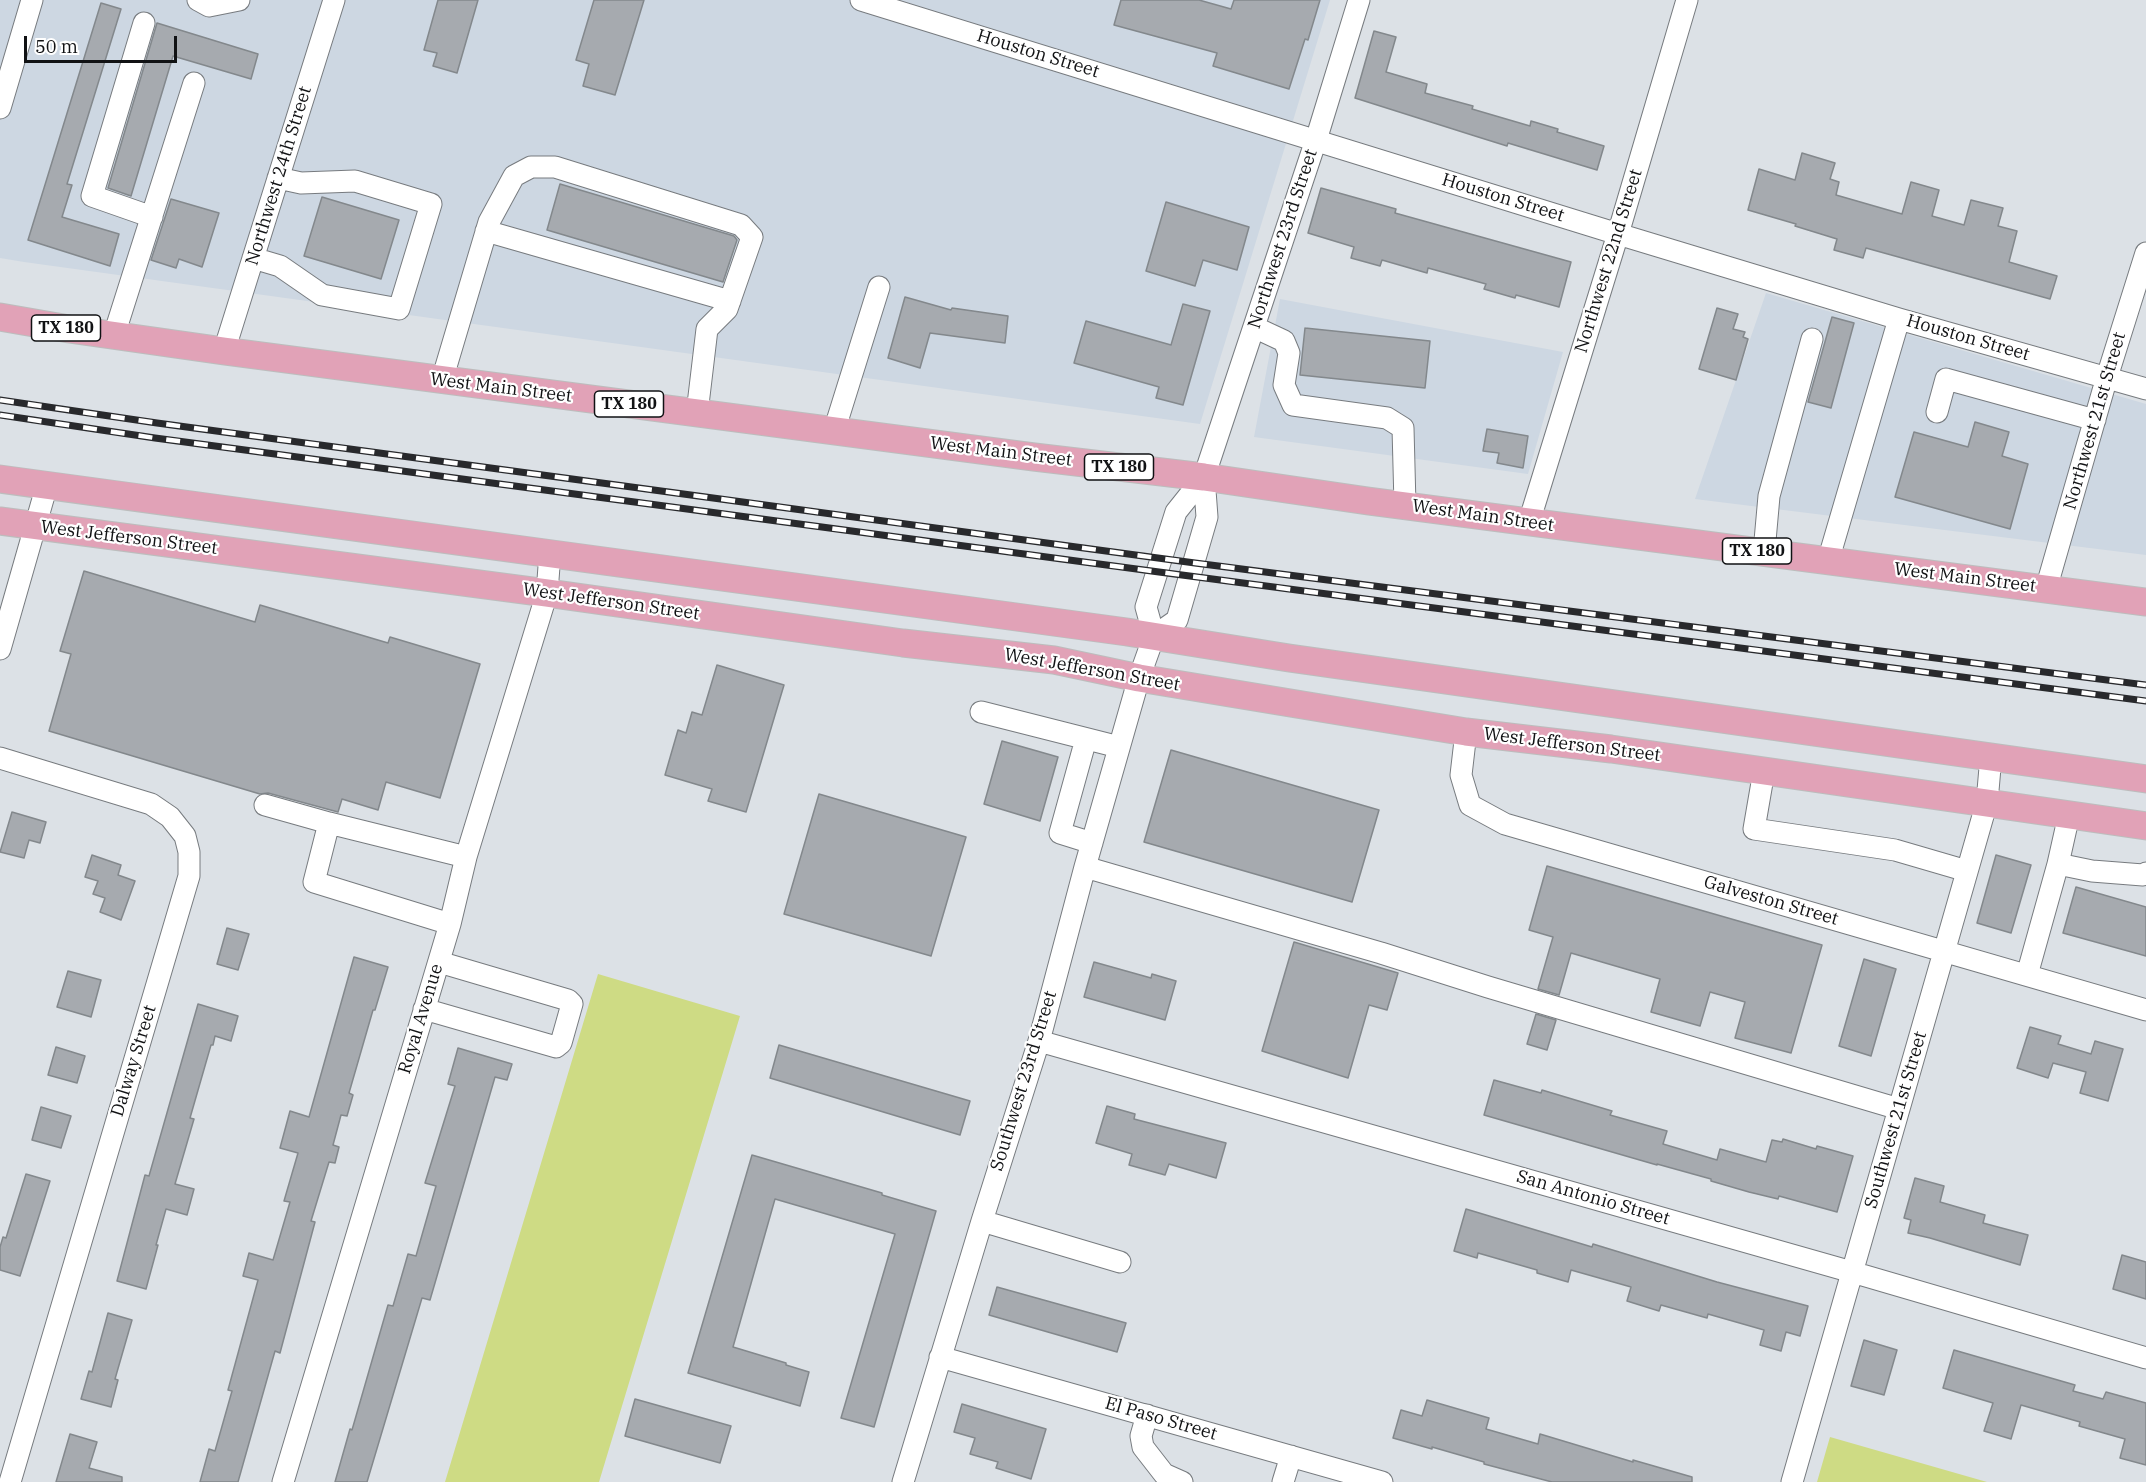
<!DOCTYPE html>
<html>
<head>
<meta charset="utf-8">
<style>
  body { margin:0 }
  #map { position:relative; width:2146px; height:1482px; overflow:hidden; background:#dce1e6; font-family:"IBM Plex Serif",serif }
  canvas { display:block }
  .scale { position:absolute; left:24px; top:36px; width:153px; height:27px; box-sizing:border-box; border:3px solid #111214; border-top:0; padding-left:8px; font-size:18px; line-height:21px; white-space:nowrap; color:#111214; -webkit-text-stroke:4px #fff; paint-order:stroke }
</style>
</head>
<body>
<div id="map">
<canvas width="2146" height="1482"></canvas>
<div class="scale">50 m</div>
</div>
<script>
const context = document.querySelector('canvas').getContext('2d');
context.lineJoin = 'round';
function fillPath(path, color) { context.fillStyle = color; context.fill(path, 'evenodd'); }
const toPath = rows => new Path2D(rows.map(r => 'M' + r).join(''));
function stroke(path, color, width, dash) { context.strokeStyle = color; context.lineWidth = width; context.lineCap = dash ? 'butt' : 'round'; context.setLineDash(dash || []); context.stroke(path); }
function drawText(font, color, halo, rows, align = 'center') {
  context.font = font + ' "IBM Plex Serif",serif'; context.lineWidth = 4.5; context.setLineDash([]); context.textBaseline = 'middle'; context.strokeStyle = halo; context.fillStyle = color; for (const [text, x, y, turn = 0] of rows) {
    context.save(); context.translate(x, y); context.rotate((+turn || 0) * Math.PI / 180); context.textAlign = isNaN(turn) ? turn : align; if (halo) context.strokeText(text, 0, 0); context.fillText(text, 0, 0); context.restore();
  }
}
fillPath(toPath([
  [0,0,1330,0,1200,424,24,262,0,258],
  [1766,293,2146,404,2146,555,1695,499],
  [1280,299,1563,352,1528,474,1254,437]
]), '#cdd7e2');
fillPath(toPath([
  [598,974,740,1016,599,1482,445,1482],
  [1830,1437,1987,1482,1817,1482]
]), '#cedb84');
const building = toPath([
  [438,0,478,0,457,73,433,66,437,53,424,50,438,0],
  [594,0,644,0,615,95,583,86,589,64,576,60,594,0],
  [1121,0,1199,0,1231,9,1234,0,1320,0,1308,40,1305,39,1289,89,1213,66,1217,53,1114,25,1121,0],
  [101,3,121,9,67,184,72,185,62,217,119,234,110,266,28,240,101,3],
  [157,23,258,54,251,79,173,56,131,196,108,188,157,23],
  [1374,31,1396,37,1386,72,1427,84,1425,93,1473,106,1472,109,1530,126,1531,121,1558,129,1557,132,1604,146,1597,170,1508,143,1507,146,1475,136,1355,98,1374,31],
  [1802,153,1835,163,1830,179,1839,182,1836,195,1902,214,1911,182,1939,190,1932,216,1964,225,1971,200,2003,208,1998,226,2017,231,2009,262,2057,276,2050,299,1866,248,1863,258,1834,250,1837,239,1795,226,1796,224,1748,210,1759,169,1795,180,1802,153],
  [560,184,734,236,737,240,723,282,547,230,560,184],
  [1321,188,1396,209,1395,213,1571,262,1559,307,1516,295,1515,298,1484,289,1486,284,1428,268,1427,273,1382,260,1380,266,1351,258,1354,247,1308,233,1321,188],
  [322,197,399,220,381,279,304,256,322,197],
  [171,199,219,213,202,267,179,259,176,268,151,260,171,199],
  [1166,202,1249,227,1237,270,1203,260,1195,286,1146,271,1166,202],
  [905,297,951,310,952,308,1008,316,1005,343,930,333,920,368,888,358,905,297],
  [1183,304,1210,311,1183,405,1156,398,1159,387,1074,363,1086,321,1171,345,1183,304],
  [1717,308,1738,314,1733,329,1745,332,1743,337,1748,339,1736,380,1699,369,1717,308],
  [1832,317,1854,323,1831,408,1808,402,1832,317],
  [1305,328,1430,341,1425,388,1300,375,1305,328],
  [1975,422,2009,432,2002,456,2028,464,2010,529,1895,497,1914,432,1968,447,1975,422],
  [1487,429,1528,436,1523,468,1497,463,1499,453,1483,451,1487,429],
  [84,571,255,622,260,605,388,643,390,637,480,664,440,798,386,782,378,810,342,799,338,812,268,793,260,794,49,731,71,654,60,651,84,571],
  [717,665,784,685,746,812,708,801,712,789,665,775,678,730,686,733,692,712,702,715,717,665],
  [1002,741,1058,757,1040,821,984,804,1002,741],
  [1171,750,1379,810,1352,902,1144,842,1171,750],
  [819,794,966,837,931,956,784,914,819,794],
  [12,812,46,822,40,843,29,840,24,858,0,852,12,812],
  [92,855,121,865,118,875,135,881,121,920,100,912,105,898,93,894,98,881,85,877,92,855],
  [1996,855,2031,865,2011,933,1977,923,1996,855],
  [1547,866,1822,945,1791,1053,1735,1038,1745,1002,1710,992,1700,1026,1651,1012,1660,979,1571,953,1559,995,1538,989,1553,937,1529,930,1547,866],
  [2076,887,2146,907,2146,956,2063,933,2076,887],
  [227,928,249,934,238,970,217,964,227,928],
  [1294,942,1398,973,1387,1010,1369,1005,1348,1078,1262,1051,1294,942],
  [354,957,388,967,375,1010,373,1010,349,1093,353,1095,347,1116,341,1115,333,1145,339,1147,335,1163,329,1162,311,1221,315,1222,280,1353,275,1351,238,1482,200,1482,209,1449,215,1451,232,1391,228,1390,258,1280,243,1276,249,1253,273,1260,290,1202,284,1201,298,1153,280,1148,290,1111,309,1117,354,957],
  [1864,959,1896,969,1871,1056,1839,1046,1864,959],
  [1094,962,1151,978,1152,974,1176,981,1165,1020,1084,997,1094,962],
  [68,971,101,980,91,1017,57,1007,68,971],
  [198,1004,238,1016,231,1041,215,1036,213,1045,211,1045,190,1118,194,1119,175,1184,194,1189,187,1215,166,1209,156,1245,158,1245,146,1289,117,1281,145,1175,149,1176,198,1004],
  [1536,1014,1556,1020,1547,1050,1527,1044,1536,1014],
  [2030,1027,2061,1036,2058,1044,2091,1054,2095,1041,2123,1049,2108,1101,2080,1093,2086,1072,2053,1063,2048,1078,2017,1068,2030,1027],
  [779,1045,970,1101,960,1135,770,1078,779,1045],
  [56,1047,85,1056,77,1083,48,1075,56,1047],
  [458,1048,512,1064,507,1080,495,1077,430,1300,422,1298,367,1482,335,1482,350,1429,352,1430,388,1305,393,1306,408,1254,416,1256,436,1186,425,1183,455,1086,448,1084,458,1048],
  [1494,1080,1541,1093,1542,1090,1612,1111,1610,1115,1667,1131,1663,1144,1717,1160,1720,1149,1766,1162,1772,1140,1782,1142,1783,1139,1816,1149,1817,1146,1853,1156,1837,1212,1779,1196,1778,1199,1749,1192,1711,1181,1711,1179,1657,1164,1657,1165,1484,1115,1494,1080],
  [1107,1106,1135,1114,1134,1119,1226,1143,1216,1178,1169,1164,1165,1175,1129,1165,1132,1154,1096,1143,1107,1106],
  [41,1107,71,1116,61,1148,32,1140,41,1107],
  [752,1155,882,1193,882,1195,936,1211,874,1427,841,1418,895,1234,775,1199,733,1347,786,1363,786,1365,809,1372,800,1406,688,1373,752,1155],
  [26,1174,50,1181,20,1276,0,1270,0,1247,3,1237,6,1238,26,1174],
  [1915,1178,1944,1186,1940,1202,1985,1215,1983,1223,2028,1235,2020,1265,1930,1238,1908,1233,1911,1220,1904,1218,1915,1178],
  [1466,1209,1592,1247,1593,1244,1717,1282,1808,1306,1800,1336,1786,1332,1781,1351,1760,1345,1764,1330,1708,1314,1707,1318,1661,1305,1659,1311,1627,1301,1631,1287,1571,1270,1568,1282,1537,1273,1537,1270,1478,1253,1477,1258,1454,1251,1466,1209],
  [2122,1255,2146,1262,2146,1299,2113,1289,2122,1255],
  [997,1287,1126,1323,1117,1352,989,1315,997,1287],
  [108,1313,132,1320,115,1379,118,1380,111,1407,81,1399,89,1371,92,1372,108,1313],
  [1864,1340,1897,1350,1884,1395,1851,1386,1864,1340],
  [1954,1350,2075,1385,2073,1391,2103,1399,2106,1392,2146,1403,2146,1465,2120,1458,2125,1439,2079,1426,2080,1422,2021,1405,2011,1439,1984,1431,1993,1403,1943,1388,1954,1350],
  [635,1399,731,1426,720,1463,625,1436,635,1399],
  [1427,1400,1489,1418,1486,1429,1538,1444,1540,1434,1633,1462,1633,1460,1692,1477,1692,1482,1552,1482,1484,1464,1484,1462,1432,1447,1432,1449,1393,1438,1401,1410,1422,1416,1427,1400],
  [962,1404,1046,1429,1031,1479,996,1468,998,1462,970,1454,975,1438,954,1432,962,1404],
  [70,1434,97,1442,89,1468,122,1477,122,1482,56,1482,70,1434]
]);
fillPath(building, '#a6aaaf');
stroke(building, '#83888c', 1.5);
const minor = toPath([
  [198,0,209,6,239,0],
  [861,0,1618,234,1899,319,2146,389],
  [144,23,92,196,152,217],
  [0,108,32,0],
  [486,231,730,301],
  [253,258,280,266,322,295,399,309,431,204,355,181,301,183,278,178],
  [1254,327,1284,341,1289,353,1284,385,1293,405,1387,418,1403,428,1405,505],
  [114,335,194,83],
  [224,351,334,0],
  [442,380,489,222,514,176,531,167,555,167,741,225,752,237,727,309,707,329,697,413],
  [1937,412,1946,379,2095,420],
  [834,431,879,287],
  [1529,522,1618,234,1687,0],
  [1764,552,1769,496,1812,339],
  [1828,561,1899,319],
  [2046,589,2107,377,2146,253],
  [1154,636,1177,620,1207,517,1204,477],
  [0,649,47,485],
  [981,712,1119,747],
  [1466,732,1461,775,1470,805,1505,824,2146,1010],
  [1086,739,1060,833,1092,843],
  [0,758,151,804,170,817,185,836,189,852,189,876,10,1482],
  [1764,771,1754,829,1895,850,1967,871],
  [265,805,329,823],
  [2069,815,2058,864,2092,871,2143,875,2146,873],
  [1085,867,1381,953,1488,987,1899,1109],
  [450,924,314,882,329,823,466,857],
  [2027,975,2058,864],
  [424,1009,556,1047,561,1043,572,1004,568,1000,439,962],
  [1039,1041,1852,1272,2146,1358],
  [982,1221,1120,1262],
  [940,1357,1382,1482],
  [1147,1415,1141,1436,1143,1447,1164,1474,1182,1482],
  [283,1482,450,924,466,857,547,593,550,553],
  [903,1482,982,1221,1039,1041,1085,867,1139,678,1154,636,1146,607,1176,512,1204,477,1316,140,1359,0],
  [1283,1482,1291,1456],
  [1792,1482,1987,802,1991,756]
]);
const major = toPath([
  [0,317,69,329,224,351,1034,457,1204,477,1368,501,2146,602],
  [0,479,1127,632,1289,658,2146,779],
  [0,521,547,593,903,643,1054,660,1139,678,1466,732,1611,749,2146,826]
]);
stroke(minor, '#777b7f', 23);
stroke(major, '#bcbdbd', 29);
stroke(minor, '#fff', 21);
stroke(major, '#e1a2b7', 27);
const rail = toPath([
  [0,400,157,423,1195,563,2146,685],
  [0,415,155,438,1159,572,2146,701]
]);
stroke(rail, '#28292c', 7);
stroke(rail, '#fff', 4.5, [14]);
for (const [x, y, w] of [
  [66,328,69],
  [629,404,69],
  [1119,467,69],
  [1757,551,69]
]) { const box = new Path2D(); box.roundRect(x - w / 2, y - 13, w, 26, 4.5); context.fillStyle = '#fff'; context.fill(box); stroke(box, '#111214', 1.5); }
drawText('bold 16px', '#111214', null, [
  ["TX 180",66,328],
  ["TX 180",629,404],
  ["TX 180",1119,467],
  ["TX 180",1757,551]
]);
drawText('18px', '#111214', '#fff', [
  ["Houston Street",1038,54,17],
  ["Northwest 24th Street",279,176,-73],
  ["Houston Street",1503,198,17],
  ["Northwest 23rd Street",1283,239,-72],
  ["Northwest 22nd Street",1609,261,-73],
  ["Houston Street",1968,338,16],
  ["West Main Street",501,388,7],
  ["Northwest 21st Street",2095,421,-74],
  ["West Main Street",1001,452,7],
  ["West Main Street",1483,516,8],
  ["West Jefferson Street",129,538,7],
  ["West Main Street",1965,578,7],
  ["West Jefferson Street",611,602,8],
  ["West Jefferson Street",1092,670,10],
  ["West Jefferson Street",1572,745,7],
  ["Galveston Street",1771,901,16],
  ["Royal Avenue",421,1019,-73],
  ["Dalway Street",134,1061,-73],
  ["Southwest 23rd Street",1024,1081,-73],
  ["Southwest 21st Street",1896,1120,-74],
  ["San Antonio Street",1593,1198,16],
  ["El Paso Street",1161,1419,16]
]);
</script>
</body>
</html>
